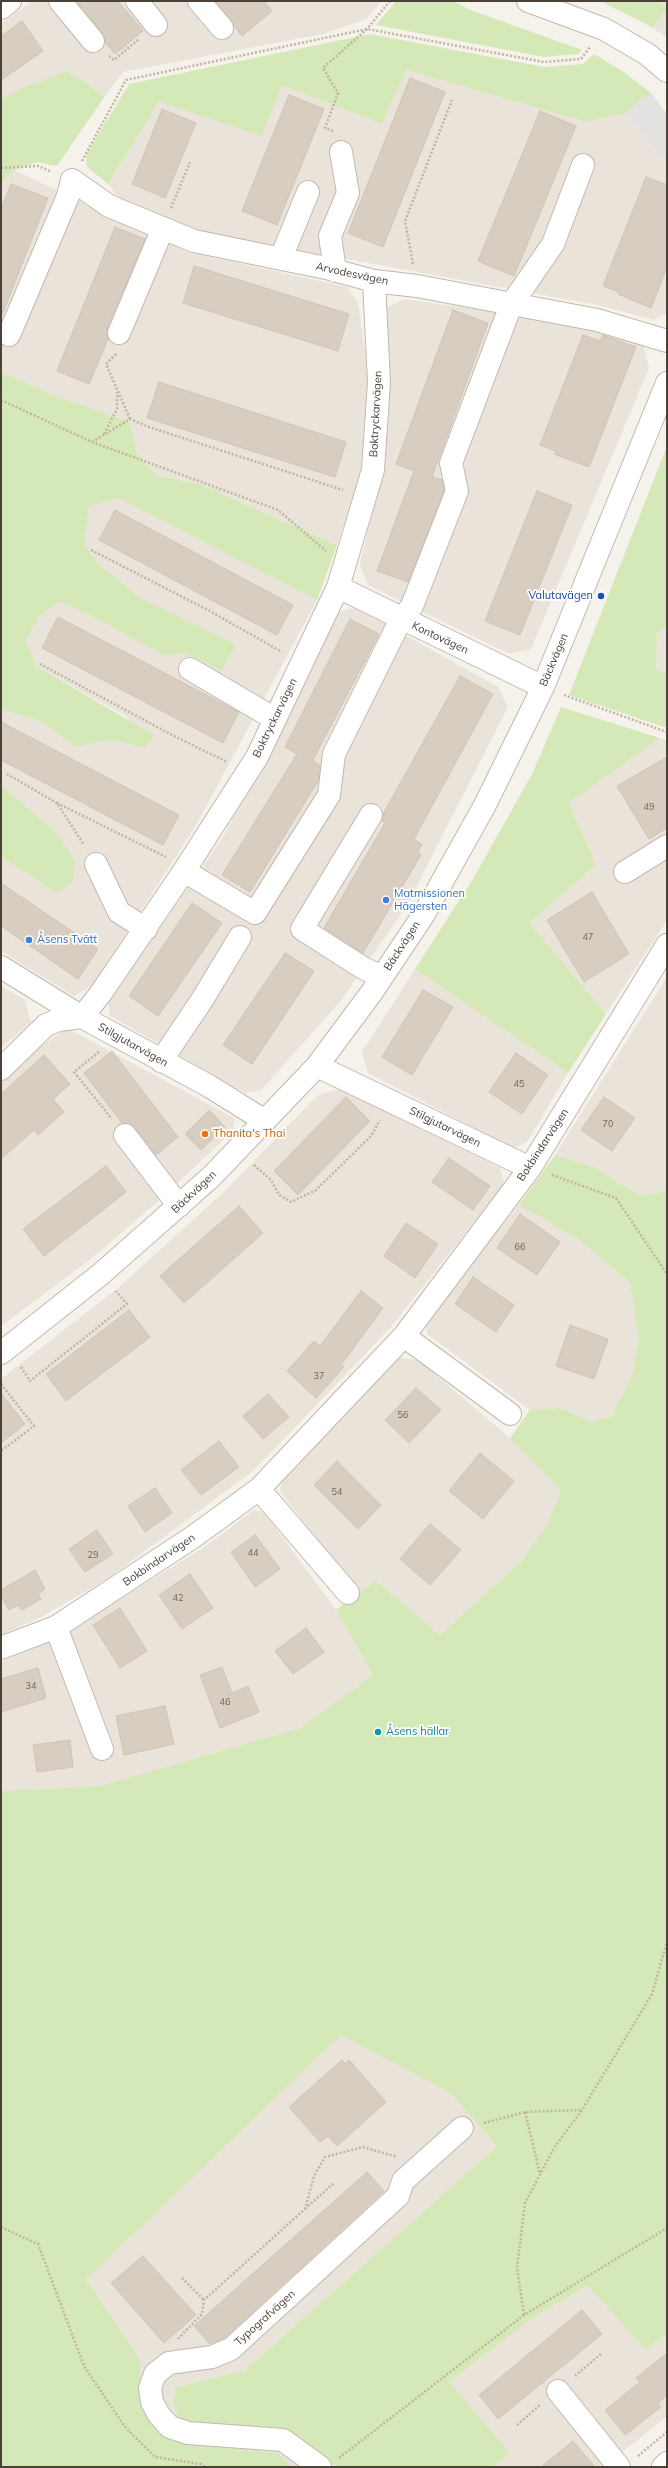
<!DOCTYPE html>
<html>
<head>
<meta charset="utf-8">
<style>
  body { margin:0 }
  #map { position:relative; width:668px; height:2468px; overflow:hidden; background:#f5f2ec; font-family:Mulish,sans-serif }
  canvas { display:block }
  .frame { position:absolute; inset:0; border:2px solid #4a4239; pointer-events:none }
</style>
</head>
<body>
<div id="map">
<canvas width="668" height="2468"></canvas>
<div class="frame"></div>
</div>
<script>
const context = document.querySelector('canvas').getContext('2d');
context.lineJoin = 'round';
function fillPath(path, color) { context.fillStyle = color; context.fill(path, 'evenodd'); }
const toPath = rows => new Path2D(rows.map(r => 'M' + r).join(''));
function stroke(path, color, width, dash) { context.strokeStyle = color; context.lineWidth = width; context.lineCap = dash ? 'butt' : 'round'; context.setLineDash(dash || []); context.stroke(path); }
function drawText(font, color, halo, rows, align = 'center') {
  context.font = font + ' Mulish,sans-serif'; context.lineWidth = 3.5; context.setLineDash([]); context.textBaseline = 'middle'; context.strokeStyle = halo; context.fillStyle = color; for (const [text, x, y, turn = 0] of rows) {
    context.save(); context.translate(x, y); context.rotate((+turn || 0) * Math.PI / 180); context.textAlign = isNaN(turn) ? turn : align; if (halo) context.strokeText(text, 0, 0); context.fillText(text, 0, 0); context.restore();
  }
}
fillPath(toPath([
  [32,1,382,1,366,19,323,34,123,72,105,96,68,71,21,88,1,100,1,24],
  [660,1,667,1,667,38,652,27,667,10],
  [406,70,586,122,625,113,662,160,667,156,667,313,654,320,597,305,200,232,118,197,108,184,159,102,262,135,282,85,382,124],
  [14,170,188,252,347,287,358,303,368,375,361,471,337,545,197,483,156,476,137,453,129,422,54,395,1,372,1,183],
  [404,299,594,326,643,344,649,368,531,649,509,654,368,585,360,564,382,470,391,380,386,308],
  [118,498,317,600,195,827,93,985,74,996,1,951,1,858,32,876,56,893,75,860,55,831,1,785,1,709,42,722,75,746,112,740,145,748,127,717,36,666,26,641,39,616,60,602,93,617,163,655,185,653,222,671,236,644,142,599,99,564,84,545,89,507],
  [355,607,498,687,508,707,407,905,340,1002,261,1090,245,1093,110,1016,108,1003,223,837,339,612],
  [667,626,667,673,656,669,657,631],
  [660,738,667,741,667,920,606,1014,530,923,596,865,569,803],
  [415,969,568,1073,527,1142,513,1148,368,1073,362,1052],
  [667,977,667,1191,641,1196,594,1167,555,1155],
  [1,986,25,1000,31,1022,1,1048],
  [67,1028,234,1118,233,1131,157,1202,91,1259,1,1326,1,1082,40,1047],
  [340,1089,500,1168,504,1184,391,1327,253,1471,107,1579,41,1617,1,1635,1,1379,118,1288,227,1189,318,1095],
  [519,1205,578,1239,630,1283,639,1339,632,1375,612,1416,592,1422,560,1408,530,1410,427,1334,426,1317],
  [395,1357,418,1360,510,1438,561,1490,548,1523,522,1560,440,1635,376,1580,358,1593,280,1491,282,1479],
  [254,1510,264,1512,336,1610,373,1675,300,1728,100,1786,1,1791,1,1662,47,1643,117,1601,203,1548],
  [341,2034,450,2093,497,2146,245,2370,176,2387,182,2420,287,2434,336,2467,292,2467,278,2453,196,2445,165,2439,148,2416,86,2280],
  [589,2285,645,2350,667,2334,667,2416,604,2467,493,2467,510,2453,448,2383,530,2320]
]), '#e9e3da');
fillPath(toPath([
  [396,1,453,1,468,9,582,50,578,54,544,57,376,25],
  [600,1,660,1,667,10,652,27],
  [370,34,544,67,583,64,594,54,624,72,651,93,625,113,586,122,406,70,382,124,282,85,262,136,159,102,108,184,87,167,86,155,129,84],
  [68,71,105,96,57,166,37,162,14,170,1,183,1,100,21,88],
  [1,372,54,395,129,422,137,453,156,476,197,483,337,545,317,600,118,498,89,507,84,545,99,564,142,599,236,644,222,671,185,653,163,655,93,617,60,602,39,616,26,641,36,666,154,735,145,748,112,740,75,747,42,722,1,709],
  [667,446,667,626,657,632,656,669,667,673,667,728,569,695],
  [561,707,660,738,569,803,596,865,530,923,606,1014,568,1073,415,969,473,879,532,774],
  [1,785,55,831,75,860,72,882,56,893,32,876,1,858],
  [555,1155,594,1167,641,1196,667,1191,667,2334,645,2350,588,2285,530,2320,449,2382,510,2453,493,2467,336,2467,287,2434,182,2420,173,2406,176,2387,245,2370,497,2146,450,2093,341,2035,86,2280,140,2360,140,2391,148,2416,165,2438,196,2445,278,2453,292,2467,1,2467,1,1791,100,1786,300,1728,373,1675,336,1610,376,1580,440,1635,522,1560,548,1523,561,1490,510,1438,530,1410,560,1408,592,1422,612,1416,632,1375,639,1339,630,1283,578,1239,519,1205]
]), '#d5e8b7');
fillPath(toPath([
  [651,93,667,114,667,156,662,160,625,113]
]), '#e4e2e0');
const building = toPath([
  [76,1,118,1,143,31,115,54,105,42,103,33,76,1],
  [215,1,264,1,272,11,242,36,215,1],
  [22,21,43,51,1,80,1,36,22,21],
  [410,78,445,92,383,247,348,233,410,78],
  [289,95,324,109,277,225,242,211,289,95],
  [162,109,196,123,165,198,132,184,162,109],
  [540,111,576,126,514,276,478,261,540,111],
  [646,177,667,185,667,267,651,308,618,294,619,292,603,286,646,177],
  [11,184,48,198,2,315,1,209,11,184],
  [115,227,145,239,107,328,108,339,89,384,57,371,115,227],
  [194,266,349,314,338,351,183,303,194,266],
  [453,310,488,323,432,477,442,480,444,490,408,582,377,571,414,471,396,464,453,310],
  [583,335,600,341,603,335,636,347,589,467,554,454,556,451,540,445,583,335],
  [159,382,346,442,335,477,147,418,159,382],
  [537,491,572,505,520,635,485,621,537,491],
  [115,510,293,605,277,635,99,540,115,510],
  [58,617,239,712,223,743,42,648,58,617],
  [350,619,379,634,313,760,320,766,318,781,250,892,222,875,297,754,285,747,350,619],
  [460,676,493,694,414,839,422,845,418,851,421,855,363,953,324,928,385,823,382,821,383,814,460,676],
  [1,722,179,815,163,845,1,760,1,722],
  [667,757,667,828,649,839,617,786,667,757],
  [1,883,98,949,78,979,1,926,1,883],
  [592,892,629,954,584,982,547,920,592,892],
  [192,903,222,923,158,1016,129,996,192,903],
  [285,953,314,971,252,1064,223,1045,285,953],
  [423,990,453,1007,412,1075,382,1057,423,990],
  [112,1051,178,1137,156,1155,135,1127,129,1123,122,1123,84,1073,112,1051],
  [516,1053,548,1075,522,1114,489,1092,516,1053],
  [44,1055,70,1084,53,1099,64,1112,38,1135,34,1130,1,1159,1,1094,44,1055],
  [346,1097,370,1121,298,1195,274,1171,346,1097],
  [604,1097,635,1118,612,1151,581,1130,604,1097],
  [209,1110,225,1127,201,1150,185,1134,209,1110],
  [449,1158,490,1186,473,1210,432,1182,449,1158],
  [106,1166,126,1192,44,1256,23,1229,106,1166],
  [239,1206,263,1233,184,1303,160,1276,239,1206],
  [520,1214,560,1242,537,1275,497,1248,520,1214],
  [406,1223,438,1244,415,1278,384,1256,406,1223],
  [473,1277,514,1305,496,1332,455,1304,473,1277],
  [361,1291,383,1308,341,1365,344,1367,316,1398,287,1371,314,1341,320,1346,361,1291],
  [129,1310,150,1337,66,1401,46,1374,129,1310],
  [570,1325,608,1339,594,1379,556,1366,570,1325],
  [416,1388,441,1410,409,1443,385,1420,416,1388],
  [1,1393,25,1424,1,1443,1,1393],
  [268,1394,289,1417,263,1439,243,1416,268,1394],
  [219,1441,239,1467,201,1495,181,1470,219,1441],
  [480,1453,514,1481,483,1519,449,1491,480,1453],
  [337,1461,381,1505,358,1529,314,1485,337,1461],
  [155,1488,172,1513,145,1532,128,1506,155,1488],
  [430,1524,461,1550,430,1585,400,1559,430,1524],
  [97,1530,113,1554,85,1572,69,1549,97,1530],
  [255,1535,280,1569,255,1587,231,1552,255,1535],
  [35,1570,45,1589,38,1594,41,1599,22,1610,18,1605,9,1610,1,1596,1,1590,35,1570],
  [190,1574,213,1608,182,1629,159,1595,190,1574],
  [120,1608,147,1651,120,1668,93,1625,120,1608],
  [306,1628,324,1652,293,1674,275,1651,306,1628],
  [222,1667,232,1693,248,1686,259,1712,220,1728,200,1675,222,1667],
  [38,1668,46,1698,1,1712,1,1679,38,1668],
  [165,1706,174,1744,124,1755,116,1716,165,1706],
  [70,1740,73,1767,37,1772,33,1745,70,1740],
  [342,2060,346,2064,349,2060,386,2102,337,2146,328,2136,320,2142,289,2107,342,2060],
  [367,2172,384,2191,224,2338,210,2344,194,2326,367,2172],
  [143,2256,196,2315,164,2343,111,2283,143,2256],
  [582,2310,602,2334,498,2419,479,2395,582,2310],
  [667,2353,667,2395,658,2403,661,2407,625,2435,605,2410,640,2382,636,2378,667,2353],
  [573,2441,595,2467,541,2467,573,2441]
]);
fillPath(building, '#d7cdc1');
stroke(building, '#d1c4b5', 1);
const minor = toPath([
  [60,1,93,41],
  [137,1,156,25],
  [199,1,222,28],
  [528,1,604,29,647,54,667,71],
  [1,8,10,1],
  [281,258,308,192],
  [335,271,330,236,348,193,341,152],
  [119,333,163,228],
  [9,335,68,196,72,180,109,206,194,241,326,268,374,281,417,286,597,320,667,341],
  [338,587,543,687],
  [190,669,275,719],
  [371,815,302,929,363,968,382,977],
  [96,864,119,912,146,929],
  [184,871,255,913,329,795,334,754,401,619,412,606,457,491,451,463,511,305,553,244,583,165],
  [625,872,667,846],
  [1,967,82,1017,209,1086,265,1121],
  [161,1061,202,1000,240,937],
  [317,1066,530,1168],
  [1,1069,46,1025,58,1020,82,1017,101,993,184,871,257,757,338,587,373,470,379,382,374,281],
  [125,1135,179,1206],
  [404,1336,510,1414],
  [1,1353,101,1274,212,1176,317,1066,372,992,424,914,485,805,543,687,667,383],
  [259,1489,348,1593],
  [56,1627,102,1749],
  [1,1648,56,1627,193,1537,259,1489,404,1336,530,1168,667,945],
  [558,2391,619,2467],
  [320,2467,283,2440,188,2433,170,2427,159,2415,152,2402,150,2388,155,2374,169,2363,212,2357,231,2349,398,2196,403,2181,462,2128],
  [663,2467,667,2463]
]);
stroke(minor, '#c1b9ae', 24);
stroke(toPath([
  [109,56,114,60,139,39],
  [333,131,325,128,338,93,323,68,367,29,390,1],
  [82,161,126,80,367,29,544,62,581,59,590,47],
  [1,168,38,166,52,172],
  [171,208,190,162],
  [413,264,405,221,452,100],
  [116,354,106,364,130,419],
  [1,400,92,442,278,510,326,551],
  [104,434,117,409,117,392],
  [92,442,130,419,149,427,343,490],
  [91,550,208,610,282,652],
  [40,664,172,735,227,762],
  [564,695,667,732],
  [7,774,57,803,84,845],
  [57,803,166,857],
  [99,1052,74,1072,112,1119],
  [254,1165,271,1180,279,1195,291,1202,316,1190,371,1136,380,1120],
  [552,1175,616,1198,667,1274],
  [21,1367,30,1381,127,1304,116,1291],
  [1,1384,34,1426,1,1451],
  [525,2112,540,2174],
  [484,2123,525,2112,582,2110],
  [305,2209,334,2183],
  [1,2227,38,2244,84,2366,125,2427,155,2457,201,2464,205,2467],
  [182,2278,204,2300],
  [524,2315,517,2268,525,2203,554,2148,582,2110,652,1994,667,1942],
  [178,2339,202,2314,204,2300,305,2209,314,2176,325,2157,363,2147,397,2157],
  [575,2376,602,2353],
  [517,2425,540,2405],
  [638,2456,667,2432],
  [339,2458,524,2315,667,2228]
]), '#c2b4a0', 2.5, [2, 2]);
stroke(minor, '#fff', 22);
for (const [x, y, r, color] of [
  [601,596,4,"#1a4fb4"],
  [386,900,4,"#3f7fe0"],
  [29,940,4,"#3f7fe0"],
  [205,1134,4,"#e8710a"],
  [378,1732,4,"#0f9aa8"]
]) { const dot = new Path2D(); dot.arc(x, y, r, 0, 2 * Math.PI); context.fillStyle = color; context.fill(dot); stroke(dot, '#fff', 1.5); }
drawText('9px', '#6d655b', null, [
  ["49",649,807],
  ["47",588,937],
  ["45",519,1084],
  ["70",608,1124],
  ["66",520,1247],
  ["37",319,1376],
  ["56",403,1415],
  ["54",337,1492],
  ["44",253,1553],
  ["29",93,1555],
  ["42",178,1598],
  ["34",31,1686],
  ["46",225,1702]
]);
drawText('11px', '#4a4239', '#fff', [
  ["Arvodesvägen",352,274,12],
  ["Boktryckarvägen",376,414,-87],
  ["Kontovägen",440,638,25],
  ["Bäckvägen",554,660,-67],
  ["Boktryckarvägen",275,718,-64],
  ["Bäckvägen",402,946,-57],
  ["Stilgjutarvägen",133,1045,29],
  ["Stilgjutarvägen",445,1127,26],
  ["Bokbindarvägen",543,1145,-57],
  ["Bäckvägen",194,1192,-43],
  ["Bokbindarvägen",159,1560,-34],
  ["Typografvägen",265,2318,-42]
]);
drawText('11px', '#164399', '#fff', [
  ["Valutavägen",593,596]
], 'right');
drawText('11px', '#366cbe', '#fff', [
  ["Matmissionen",394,894],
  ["Hägersten",394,907],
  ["Åsens Tvätt",37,940]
], 'left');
drawText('11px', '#c56008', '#fff', [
  ["Thanita's Thai",213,1134]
], 'left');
drawText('11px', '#0d838f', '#fff', [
  ["Åsens hällar",386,1732]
], 'left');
</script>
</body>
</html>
